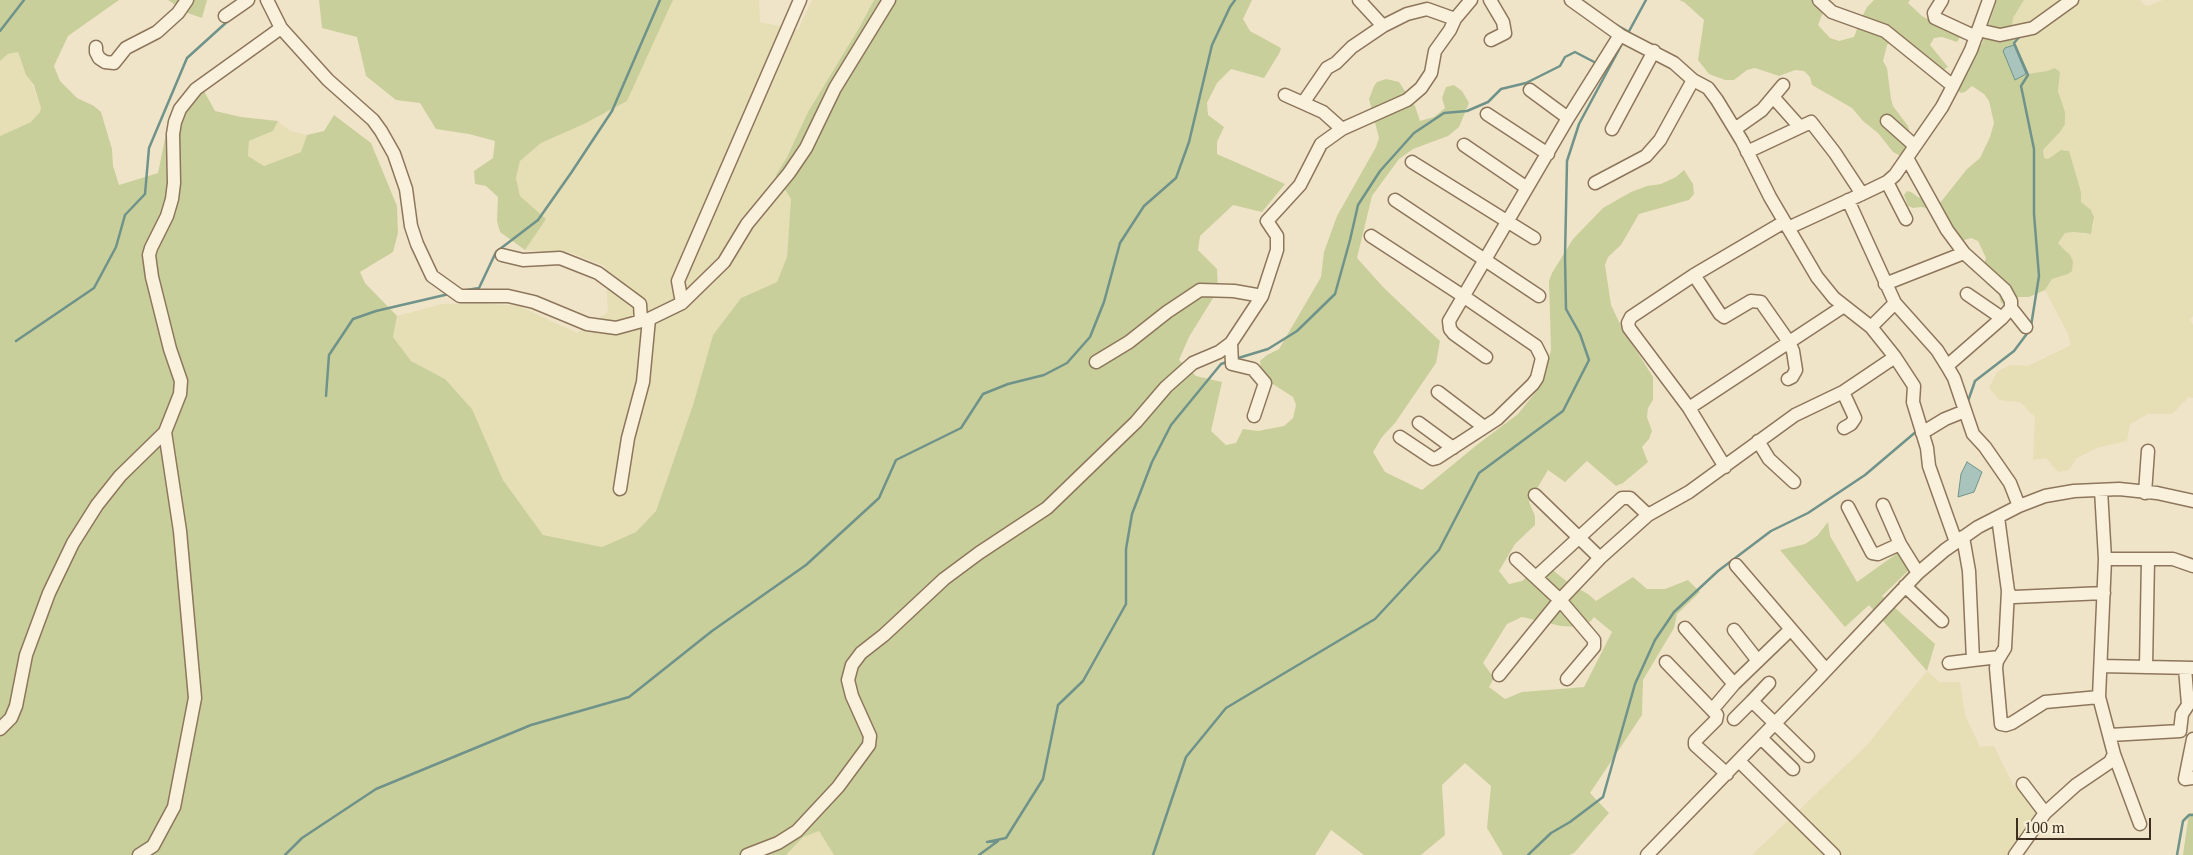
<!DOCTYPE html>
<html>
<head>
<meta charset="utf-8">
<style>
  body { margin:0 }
  #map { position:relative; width:2193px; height:855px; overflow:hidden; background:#f0e4c8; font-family:"PT Serif",serif }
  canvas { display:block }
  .scale { position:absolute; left:2016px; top:818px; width:135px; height:22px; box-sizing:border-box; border:2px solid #3d2e20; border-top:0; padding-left:6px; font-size:15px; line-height:18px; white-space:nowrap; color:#3d2e20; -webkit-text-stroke:4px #f7eed8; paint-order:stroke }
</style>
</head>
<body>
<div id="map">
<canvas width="2193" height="855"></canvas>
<div class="scale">100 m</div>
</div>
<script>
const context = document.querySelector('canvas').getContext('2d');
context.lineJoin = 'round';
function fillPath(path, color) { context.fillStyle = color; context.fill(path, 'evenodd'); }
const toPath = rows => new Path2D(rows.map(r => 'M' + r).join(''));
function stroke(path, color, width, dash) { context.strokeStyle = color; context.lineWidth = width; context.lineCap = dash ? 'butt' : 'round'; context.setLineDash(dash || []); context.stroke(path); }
fillPath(toPath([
  [673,0,759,0,760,22,798,30,812,0,874,0,859,28,808,112,787,157,776,175,791,199,787,257,777,282,741,298,713,335,693,405,656,511,636,532,602,547,543,535,503,480,472,409,445,379,411,361,393,337,397,316,442,304,479,303,519,306,577,333,608,312,605,266,571,253,525,250,545,219,520,196,516,178,520,161,541,143,584,124,627,101],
  [2024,0,2140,0,2144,5,2148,6,2163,0,2193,0,2193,316,2190,319,2193,325,2193,398,2189,397,2172,414,2148,414,2130,424,2127,441,2097,448,2077,458,2069,470,2058,472,2046,458,2033,460,2035,417,2020,402,1999,400,1989,388,1997,372,2010,365,2028,366,2071,345,2068,334,2045,290,2052,279,2068,274,2067,251,2058,243,2065,233,2078,232,2086,235,2094,226,2093,213,2081,202,2081,192,2065,149,2048,159,2044,158,2043,150,2060,132,2065,112,2058,91,2060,72,2055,68,2047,71,2026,74,2014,45,2012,26,2013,18],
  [18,52,26,75,33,85,41,108,40,112,31,122,0,136,0,61,8,54],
  [278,121,290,131,307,135,301,152,264,166,248,156,249,141,273,131],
  [1927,671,1939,682,1960,682,1965,715,1980,747,1994,746,2013,785,2019,787,2038,813,2011,855,1752,855,1867,745],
  [819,831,834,855,786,855,803,836]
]), '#e6deb5');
fillPath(toPath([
  [0,0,119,0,68,36,54,66,60,81,77,98,94,106,101,112,112,149,113,166,119,185,158,173,170,114,204,91,215,111,241,117,278,121,273,131,249,141,248,156,264,166,301,152,307,135,324,131,334,115,371,143,397,206,398,233,393,252,360,272,365,283,397,316,393,337,411,361,445,379,472,409,503,480,543,535,602,547,636,532,656,511,693,405,713,335,741,298,777,282,787,257,791,199,776,175,787,157,808,112,859,28,874,0,1252,0,1243,19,1250,31,1281,48,1280,52,1264,78,1231,69,1217,83,1207,103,1208,115,1224,127,1217,142,1217,154,1285,184,1262,212,1233,205,1200,236,1198,250,1217,269,1218,290,1189,337,1179,360,1196,376,1222,382,1211,431,1226,445,1236,443,1243,429,1258,431,1284,426,1293,418,1296,405,1293,397,1268,381,1261,369,1260,361,1267,355,1279,349,1321,277,1324,252,1337,216,1376,147,1379,138,1369,99,1374,86,1377,82,1386,79,1399,82,1415,106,1420,121,1434,117,1445,108,1442,98,1446,87,1454,85,1462,91,1469,103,1459,127,1448,136,1413,149,1399,159,1372,196,1357,258,1384,288,1440,341,1436,363,1395,423,1382,437,1373,452,1385,472,1422,490,1478,444,1518,414,1542,384,1551,350,1549,281,1552,273,1573,239,1603,208,1631,192,1647,186,1661,184,1676,177,1684,170,1693,184,1694,194,1689,200,1639,214,1621,245,1608,257,1605,265,1611,305,1622,328,1653,377,1653,400,1648,408,1647,417,1652,431,1649,439,1642,447,1648,462,1623,483,1616,486,1587,461,1565,482,1548,470,1529,502,1535,516,1535,525,1515,544,1499,571,1509,584,1522,581,1535,570,1554,571,1570,584,1588,594,1596,601,1633,577,1647,589,1665,589,1688,580,1700,592,1677,614,1674,628,1643,680,1642,715,1590,793,1609,813,1574,853,1569,855,1503,855,1487,828,1491,786,1465,763,1442,785,1445,835,1421,855,1364,855,1331,830,1315,855,834,855,819,831,803,837,786,855,0,855,0,136,31,122,40,112,41,108,34,85,26,75,18,52,8,54,0,61],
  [1522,617,1561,626,1578,627,1591,621,1594,617,1612,632,1584,687,1522,692,1505,699,1489,687,1494,678,1483,663,1507,624],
  [168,0,207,0,202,18,185,12],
  [319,0,673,0,627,101,584,124,541,143,520,161,516,178,520,196,546,219,525,250,500,232,497,221,498,197,486,186,475,184,474,171,493,158,495,141,469,134,436,129,420,103,396,100,366,76,357,37,322,28],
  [1679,0,1828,0,1818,25,1830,38,1839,41,1854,37,1860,21,1867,7,1874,0,1910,0,1908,3,1922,16,1960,37,1957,42,1942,37,1934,38,1930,45,1948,67,1943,70,1913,48,1895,37,1887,45,1883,61,1887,68,1891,99,1893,106,1908,126,1910,134,1911,143,1901,156,1893,152,1878,133,1863,121,1852,108,1812,85,1810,77,1804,71,1795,70,1779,76,1755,68,1747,70,1734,80,1725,80,1709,74,1698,60,1704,20,1684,2],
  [1997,0,2024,0,2013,18,2012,26,2014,45,2004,49,2014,76,2047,71,2055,68,2060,72,2058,91,2065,112,2065,124,2060,132,2043,150,2044,158,2048,159,2061,150,2069,151,2081,192,2081,202,2091,210,2094,217,2091,234,2074,232,2065,233,2058,243,2070,255,2073,262,2072,271,2068,274,2052,279,2045,290,2029,297,2010,297,2005,304,2001,303,1999,295,1986,283,1981,274,1986,258,1978,241,1971,238,1958,242,1926,208,1921,207,1913,208,1908,206,1904,195,1907,191,1911,192,1918,197,1936,204,1940,203,1967,169,1980,158,1990,137,1994,123,1989,101,1984,94,1972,86,1965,92,1961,93,1958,90,1983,41],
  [1828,522,1830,536,1857,582,1899,552,1910,569,1882,596,1935,644,1927,671,1869,605,1845,627,1780,550,1805,544,1817,536],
  [2189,813,2193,813,2193,855,2183,855]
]), '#c9cf9b');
const water = toPath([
  [2014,45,2026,74,2015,80,2003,51,2005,48,2014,45],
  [1967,462,1982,472,1974,492,1958,497,1961,474,1967,462]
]);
fillPath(water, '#a9c4bc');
stroke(water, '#6f938a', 1);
stroke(toPath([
  [1613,23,1629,32],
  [0,31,24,0],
  [1627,35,1646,0],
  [2020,36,2014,43,2028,75,2021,86,2034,149,2034,214,2039,276,2031,326],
  [467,290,479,288,496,252,538,220,571,173,612,111,660,0],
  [16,341,94,288,116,247,125,215,145,194,149,148,187,58,229,20],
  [1235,359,1268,349,1297,331,1335,294,1350,240,1358,205,1380,171,1414,133,1444,113,1467,111,1488,102,1501,89,1526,83,1560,66,1565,57,1575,52,1598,64],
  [326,396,329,355,353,319,376,311,449,294],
  [1967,404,1975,381,2014,351,2029,331],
  [285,855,302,838,376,789,531,725,629,697,712,631,806,565,879,498,896,460,961,428,983,394,1008,384,1044,375,1067,363,1090,337,1104,302,1120,243,1144,206,1176,178,1189,142,1212,45,1230,7,1235,0],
  [979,855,998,841,987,842,1006,838,1043,779,1058,705,1083,681,1126,604,1126,549,1132,514,1152,462,1171,425,1221,364,1227,362],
  [1153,855,1186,757,1226,708,1375,619,1439,550,1479,473,1563,411,1589,360,1580,334,1566,309,1565,257,1567,161,1579,124,1623,42],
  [1528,855,1551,833,1570,822,1603,797,1635,684,1655,640,1674,612,1718,571,1771,531,1808,513,1865,475,1918,430],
  [2177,855,2183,821,2189,815,2193,815]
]), '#6f938a', 2.5);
const minor = toPath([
  [267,0,281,28,328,80,373,120,381,131,394,154,406,189,411,226,417,244,432,276,460,296,508,296,534,302,587,324,616,328,649,319,682,303,724,262,747,224,789,173,806,148,835,88,889,0],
  [1359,0,1383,26],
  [1490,0,1503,22,1505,33,1491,40],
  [1571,0,1620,35,1674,63,1693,80,1708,88,1717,100,1742,141,1770,197,1817,277,1834,298,1871,327,1895,357,1914,386,1913,402,1927,448,1929,466,1956,542],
  [1819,0,1832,12,1885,31,1953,86],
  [1942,0,1934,13,1935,18,1976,37],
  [225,16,248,0],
  [1978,30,2000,35,2033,28,2072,0],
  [96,47,96,52,99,58,105,62,114,63,126,48,157,32,178,13,187,0],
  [1530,90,1568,118],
  [1285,95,1303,103],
  [1774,98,1799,126],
  [1487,114,1548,154],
  [1887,121,1915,146],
  [1342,129,1323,112,1303,103,1327,68,1336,63,1352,47,1383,26,1407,14,1427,9,1455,19],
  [1612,129,1654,51],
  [1735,129,1762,110,1783,85],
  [1464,145,1527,188],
  [1747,152,1811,122,1835,153,1862,194],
  [1907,158,1947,230,1964,253],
  [1412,162,1534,238],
  [1887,182,1906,219],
  [1595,183,1646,156,1660,140,1693,80],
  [1395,200,1539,296],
  [1848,200,1895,303,1871,327],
  [1788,228,1862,194,1887,182,1895,175,1942,107,1953,86,1971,50,1989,0],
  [1371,236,1463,296,1536,346,1542,358,1537,378,1533,384,1497,419,1437,458,1433,459,1400,437],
  [502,255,523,260,560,258,598,273,640,304,641,321],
  [1694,275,1720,314,1724,317,1751,301,1761,302,1789,342,1793,351,1796,370,1792,377,1788,379],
  [1885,284,1964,253,2005,290,2011,301,2011,308],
  [1967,294,2002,318],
  [682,303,678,281,800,0],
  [1895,303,1937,350,1947,366,1954,378,1973,434,1985,447,2010,483,2019,506],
  [1231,343,1232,364,1253,369,1265,383,1254,416],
  [1486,357,1454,334,1450,329,1449,321,1568,118,1620,35],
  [1096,362,1129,342,1167,312,1200,290,1234,291,1262,296],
  [1947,366,2002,318,2011,308,2026,327],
  [1438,392,1484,427],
  [1843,392,1855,418,1851,424,1844,428],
  [1689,408,1844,306],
  [1419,423,1453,448],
  [1922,433,1945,419,1965,411],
  [1758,441,1769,459,1794,482],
  [1725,467,1689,408,1629,328,1628,323,1631,317,1694,275,1784,222],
  [620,489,628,438,643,382,649,319],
  [2145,493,2148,451],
  [1535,495,1600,558],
  [1883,505,1900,544,1918,573],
  [1848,507,1872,553,1878,554,1900,544],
  [1998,517,2008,591,2010,595,2014,597,2104,593],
  [1963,537,1969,571,1973,660,1999,657],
  [1516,559,1560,600,1594,640,1594,647,1567,679],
  [2105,559,2173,559,2193,566],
  [1736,565,1826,670],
  [1536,577,1622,498,1630,498,1648,515],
  [1905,586,1942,621],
  [2008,591,2005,648,1997,661,1996,668,2001,724,2006,725,2012,723,2045,702,2099,697],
  [1685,628,1734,684],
  [1734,630,1758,661],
  [1666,662,1717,715,1716,720,1695,741,1695,745,1727,774],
  [1949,663,1973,660],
  [2101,666,2193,668],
  [2146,667,2148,559],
  [1499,675,1560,600,1600,558,1648,515,1689,492,1795,415,1843,392,1895,357],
  [1752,701,1769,683],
  [1712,710,1734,684,1791,629],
  [1734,719,1752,701,1808,756],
  [0,729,11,718,16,706,26,655,49,593,73,543,97,505,120,476,165,432],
  [2110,735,2180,731,2182,714,2188,705,2185,668],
  [1761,738,1793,769],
  [2193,739,2185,779,2193,778],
  [2114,754,2140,824],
  [1739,761,1834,855],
  [2023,784,2045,813],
  [139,855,153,846,174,807,195,698,180,531,165,432,180,394,181,381,170,349,152,277,149,255,151,248,167,216,172,199,174,183,173,134,175,122,180,109,196,89,281,28],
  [747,855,778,843,797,831,838,787,869,745,870,736,852,696,848,680,852,665,861,653,884,635,944,579,979,553,1047,508,1136,422,1166,387,1193,363,1219,352,1231,343,1262,296,1277,250,1277,236,1267,221,1300,185,1321,144,1342,129,1407,100,1421,88,1431,73,1435,51,1450,30,1455,19,1471,0],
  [1647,855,1813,684,1918,573,1945,550,1978,527,2019,506,2045,496,2074,491,2119,489,2157,493,2193,501],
  [2015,855,2045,813,2076,785,2110,762,2114,754,2099,697,2105,559,2101,490]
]);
stroke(minor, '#8d765c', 15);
stroke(minor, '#faf1dc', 12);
</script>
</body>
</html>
